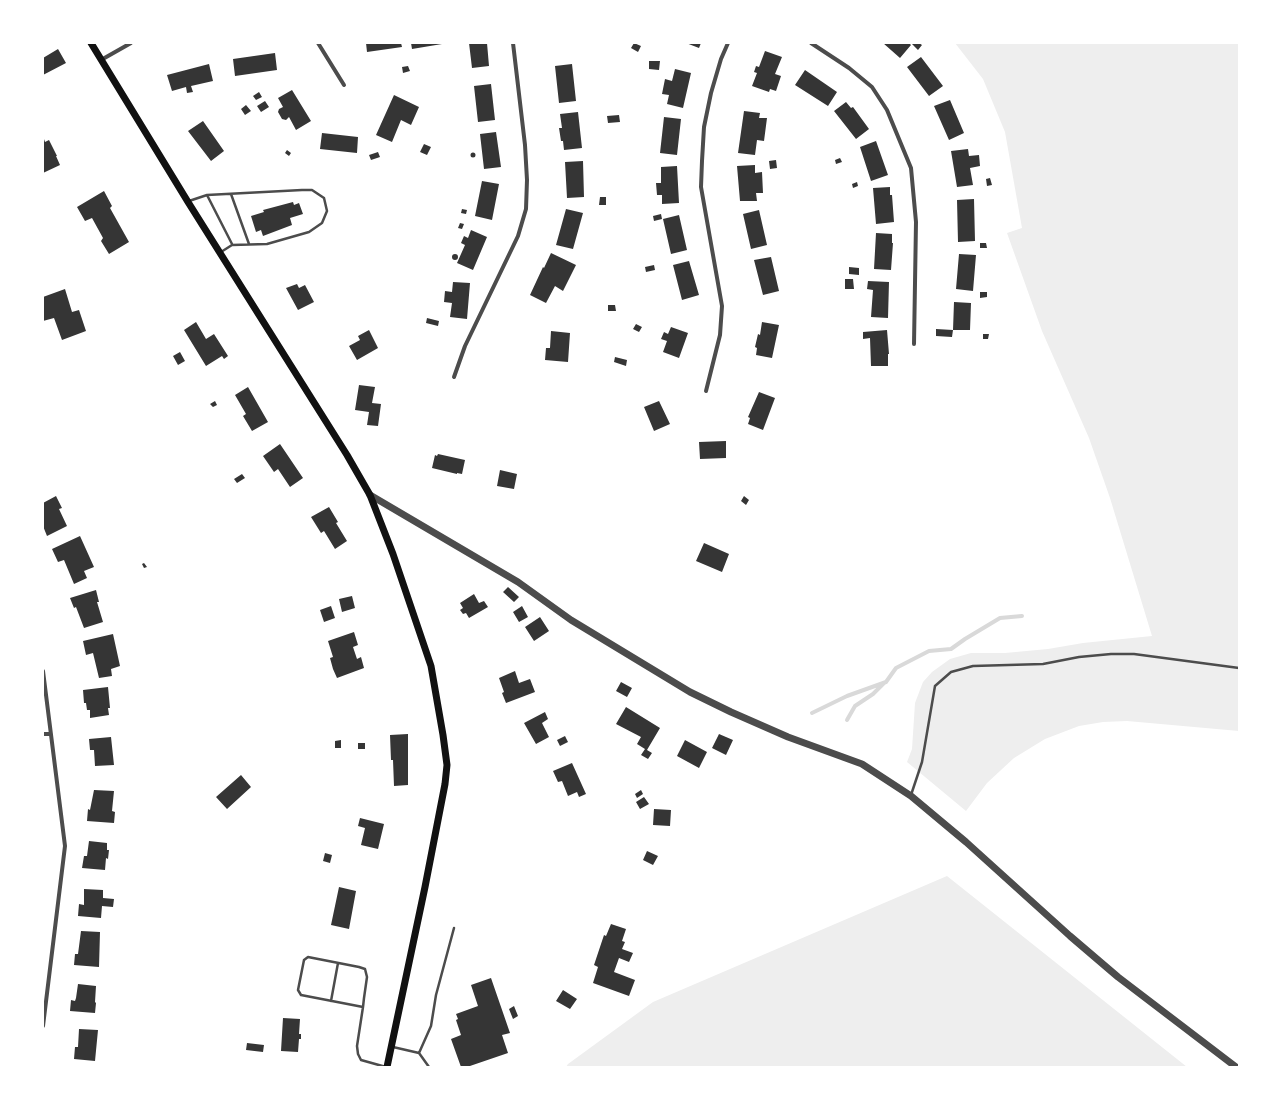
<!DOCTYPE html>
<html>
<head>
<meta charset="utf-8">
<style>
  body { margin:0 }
  #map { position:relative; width:1282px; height:1110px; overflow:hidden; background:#fff; font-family:"Noto Serif",serif }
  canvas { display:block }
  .frame { position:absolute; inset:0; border:44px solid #fff; pointer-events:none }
</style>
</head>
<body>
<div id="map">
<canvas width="1282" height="1110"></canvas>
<div class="frame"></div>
</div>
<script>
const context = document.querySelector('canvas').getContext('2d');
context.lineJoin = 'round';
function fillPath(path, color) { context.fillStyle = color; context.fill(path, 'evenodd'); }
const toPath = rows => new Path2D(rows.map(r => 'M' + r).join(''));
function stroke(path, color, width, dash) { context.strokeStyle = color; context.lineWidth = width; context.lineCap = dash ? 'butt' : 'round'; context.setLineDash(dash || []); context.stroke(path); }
fillPath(toPath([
  [955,43,1239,43,1239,731,1127,721,1103,722,1079,726,1045,739,1014,758,987,783,966,811,907,762,912,749,915,703,923,682,932,672,950,659,971,653,1005,653,1048,649,1083,643,1152,636,1110,498,1089,438,1042,331,1007,233,1022,228,1005,132,983,79],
  [947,876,1187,1067,566,1067,568,1064,653,1002]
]), '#eee');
stroke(toPath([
  [812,713,847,696,886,682,896,668,929,651,951,649,965,639,1000,618,1022,616],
  [847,720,855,706,873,694,884,683]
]), '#d9d9d9', 4);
fillPath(toPath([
  [366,43,401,43,402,47,367,52],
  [411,43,442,43,442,44,412,49],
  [469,43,487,43,489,66,472,68],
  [634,43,641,46,638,52,631,48],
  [686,43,701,43,699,48],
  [883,43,909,43,911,45,900,58],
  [913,43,919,43,922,45,918,50,912,44],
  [58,49,66,63,43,75,43,58],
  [765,51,782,57,775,74,781,76,776,91,770,89,769,92,752,86,757,73,754,72,756,66,759,67],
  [275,53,277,70,235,76,233,59],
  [921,57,943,86,929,96,907,67],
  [649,61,660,61,659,70,649,69],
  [209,64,213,81,191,86,193,92,187,93,186,87,172,91,167,75],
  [572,64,576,101,559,103,555,66],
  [408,66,410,71,403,73,402,67],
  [675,69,691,73,683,108,667,104,669,95,662,94,665,79,672,81],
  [805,70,837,92,828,106,795,85],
  [491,84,495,120,478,122,474,86],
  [292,90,311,121,296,130,289,117,286,120,282,119,278,112,279,109,283,107,278,98],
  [259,92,262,97,256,100,253,96],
  [394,95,419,107,411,125,401,120,392,142,376,135],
  [950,100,964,133,949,140,934,106],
  [265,101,269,107,261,112,257,106],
  [846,102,851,108,853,107,869,129,856,139,834,111],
  [246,105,251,111,245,115,241,109],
  [744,111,760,113,759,118,767,118,764,141,757,140,755,155,738,153],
  [578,112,582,148,564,150,563,141,561,141,559,128,562,128,560,114],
  [619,115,620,122,608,123,607,116],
  [664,117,681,119,677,155,660,153],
  [203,121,224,151,211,161,188,131],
  [496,132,501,167,484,169,480,134],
  [322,133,358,137,357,153,320,149],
  [43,136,45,142,49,140,57,156,56,156,60,165,43,173],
  [876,141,888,175,871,181,860,147],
  [424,144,431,147,427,155,420,152],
  [968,149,969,156,979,155,980,166,970,168,973,185,957,187,951,151],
  [287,150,291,153,289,156,285,153],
  [378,152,380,157,371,160,369,155],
  '470.5 155a2.5 2.5 0 1 1 5 0a2.5 2.5 0 1 1-5 0Z',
  [840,158,842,162,836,164,835,160],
  [776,160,777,168,770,169,769,161],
  [583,161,584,197,567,198,565,162],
  [755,165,755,173,762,172,763,193,756,193,757,201,740,201,737,166],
  [677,166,679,203,662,204,662,195,657,195,656,183,661,183,661,167],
  [990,178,992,185,987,186,986,179],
  [482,181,499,184,492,220,475,216],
  [857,182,858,186,853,188,852,184],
  [890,187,890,195,892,195,894,222,876,224,873,188],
  [104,191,112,206,110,208,129,242,109,254,101,241,103,238,92,218,85,221,77,207],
  [600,197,606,197,606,205,599,205],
  [974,199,975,241,958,242,957,200],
  [293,202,294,205,299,203,303,214,290,218,292,225,263,236,261,230,256,232,251,216,264,212,263,210],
  [462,209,467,210,466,214,461,213],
  [566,209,583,213,573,249,556,245],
  [759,210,767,245,751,249,743,214],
  [661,214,662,219,654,221,653,216],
  [679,215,687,250,671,254,663,219],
  [460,223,464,224,462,229,458,228],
  [471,230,487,237,473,270,457,263,465,245,461,243,464,236,468,238],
  [876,233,892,234,892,243,893,243,891,270,874,269],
  [980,243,986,243,987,248,980,248],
  [551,253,576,265,563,291,555,286,546,303,530,295,543,267,544,268],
  '452 257a3 3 0 1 1 6 0a3 3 0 1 1-6 0Z',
  [959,254,976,255,973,291,956,289],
  [771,257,779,291,763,295,754,260],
  [689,261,699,295,682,300,673,265],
  [654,265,655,270,646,272,645,267],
  [849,267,859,268,859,275,849,274],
  [845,279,853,279,854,289,845,289],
  [868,281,889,282,888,318,871,317,873,290,867,289],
  [453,282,470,283,467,319,450,317,452,303,444,302,445,291,452,292],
  [297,284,299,288,305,285,314,302,298,310,286,288],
  [65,289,72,312,79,310,86,331,62,340,54,318,43,321,43,297],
  [980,292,987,292,987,297,980,298],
  [954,302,971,303,970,330,953,330],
  [608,305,615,305,616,311,608,311],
  [427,318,439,321,438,326,426,323],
  [196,322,206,339,214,334,228,356,224,359,222,356,206,366,184,330],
  [762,322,779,325,772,358,756,355,757,348,755,347,758,334,760,335],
  [636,324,642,327,639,332,633,329],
  [671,327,688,333,679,358,663,352,667,341,661,339,664,332,668,334],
  [936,329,953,330,952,337,936,336],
  [369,330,378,348,357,360,349,346,360,340,358,336],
  [887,330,889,354,888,354,888,366,871,366,870,338,863,339,863,332],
  [551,331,570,333,568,362,545,360,546,348,550,348],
  [983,334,989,334,988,339,983,339],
  [180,352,185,361,178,365,173,356],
  [615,357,627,360,626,366,614,362],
  [359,385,375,387,372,403,381,404,378,426,367,425,369,412,355,410],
  [248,387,268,422,252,431,243,416,246,414,235,395],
  [759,392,775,398,763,430,748,424,750,418,748,417],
  [215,401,217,405,213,407,210,404],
  [659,401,670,424,654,431,644,407],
  [726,441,726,458,700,459,699,442],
  [280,444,303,478,290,487,278,469,274,472,263,456],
  [438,454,465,460,462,474,457,473,457,474,432,468,435,455,437,456],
  [500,470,517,474,514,489,497,486],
  [242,474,245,478,237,483,234,479],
  [56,496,62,508,59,509,67,526,47,536,43,526,43,503],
  [744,496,749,500,746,505,741,501],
  [329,507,338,522,336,523,347,541,335,549,324,531,321,533,311,517],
  [80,536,94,567,84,571,87,578,74,584,64,560,58,562,52,549],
  [704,543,729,554,722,572,696,561],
  [144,563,147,567,144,568,142,564],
  [508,587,519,597,514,602,503,592],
  [96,590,99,602,97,602,103,622,84,628,76,607,74,608,70,598],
  [474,594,479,603,484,601,488,607,469,618,466,613,463,614,460,610,463,608,460,603],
  [352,596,355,608,342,612,339,599],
  [331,606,335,618,324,622,320,610],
  [522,606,528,617,519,622,513,612],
  [540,617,549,631,534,641,525,627],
  [354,632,358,645,353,647,357,659,361,657,364,668,337,678,333,669,330,658,333,657,328,641],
  [113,634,120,666,111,669,112,676,99,678,93,653,86,655,83,641],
  [515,671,519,683,530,679,535,692,506,703,502,693,504,692,499,678],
  [621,682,632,688,627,697,616,691],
  [108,687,110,708,108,708,109,715,90,718,90,710,87,710,86,703,84,703,83,690],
  [626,707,660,728,647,750,652,753,648,759,641,755,645,749,637,744,641,737,616,724],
  [545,712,548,719,542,723,549,737,536,744,524,723],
  [408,734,408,785,394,786,393,760,391,760,390,735],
  [719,734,733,740,726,755,712,748],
  [565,736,568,742,560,746,557,740],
  [111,737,114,765,95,766,94,750,90,750,89,739],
  [341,740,341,748,335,748,335,741],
  [685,740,707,752,699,768,677,756],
  [358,743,365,743,365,749,358,749],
  [572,763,586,794,579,797,577,792,568,796,562,781,558,782,553,771],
  [241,775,251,787,227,809,216,797],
  [94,790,114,791,112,811,115,812,114,823,87,821,88,809,90,810],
  [641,790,643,794,637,798,635,794],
  [644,797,649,804,640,809,636,802],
  [654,809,671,810,670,826,653,825],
  [360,818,384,824,378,849,361,845,365,828,358,826],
  [89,841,107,843,107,850,109,850,108,859,106,858,105,870,82,868,84,856,87,856],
  [647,851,658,856,653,865,643,860],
  [325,853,332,855,330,863,323,861],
  [339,887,356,891,349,929,331,925],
  [84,889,103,890,103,898,114,899,113,907,102,906,101,918,78,916,79,904,84,905],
  [611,924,626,929,622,941,625,942,622,949,633,953,629,962,619,958,614,972,635,980,629,996,593,983,598,967,594,965,604,935,606,936],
  [81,931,100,932,99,967,74,965,75,954,78,954],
  [491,978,510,1033,502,1035,508,1053,467,1067,461,1067,451,1039,461,1035,456,1020,458,1019,456,1014,478,1006,471,985],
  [78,984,96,986,95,1002,96,1003,95,1013,70,1011,71,1000,75,1001,76,998],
  [563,990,577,999,570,1009,556,1001],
  [514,1006,518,1016,513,1019,509,1009],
  [283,1018,300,1019,299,1034,301,1034,301,1039,299,1039,298,1052,281,1051],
  [79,1029,98,1030,95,1061,74,1059,75,1047,78,1047],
  [247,1043,264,1045,263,1052,246,1050]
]), '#353535');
stroke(toPath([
  [231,194,249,244],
  [207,195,232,244],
  [189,201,207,195,302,190,312,190,324,198,327,211,322,223,309,232,267,244,232,245,221,252],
  [911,795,922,762,935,686,951,672,973,666,1043,664,1079,657,1111,654,1134,654,1239,668],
  [331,1001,338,963],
  [363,1007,301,995,298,990,304,960,308,957,359,967,365,969,367,977,364,998,363,1007,357,1046,358,1054,361,1060,386,1067],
  [393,1047,419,1053,431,1026,436,995,454,928],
  [419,1053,429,1067]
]), '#4c4c4c', 2.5);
stroke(toPath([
  [318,43,344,85],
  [811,43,849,68,872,87,887,110,911,168,916,222,914,344],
  [101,60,131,43],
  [454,377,465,346,518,236,526,209,527,180,525,145,513,43],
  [706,391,720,335,722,306,701,187,702,161,704,127,711,93,721,59,728,43],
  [43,671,65,846,43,1026],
  [43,734,51,734]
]), '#4c4c4c', 4);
stroke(toPath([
  [370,495,518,582,571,620,690,692,731,712,788,737,862,764,911,796,966,842,1070,936,1118,977,1236,1067]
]), '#4c4c4c', 7);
stroke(toPath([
  [91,43,188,202,347,455,370,495,393,554,431,666,443,735,447,765,445,784,425,887,387,1067]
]), '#111', 7);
</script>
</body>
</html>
